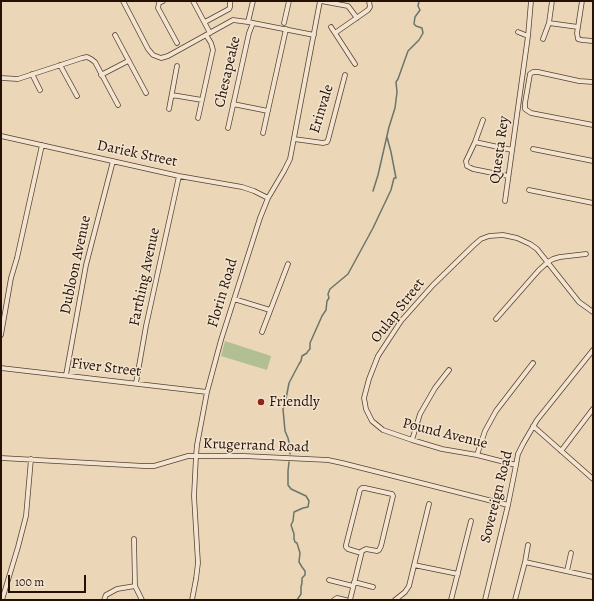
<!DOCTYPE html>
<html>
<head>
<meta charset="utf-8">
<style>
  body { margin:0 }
  #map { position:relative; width:594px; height:601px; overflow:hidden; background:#ebd6b7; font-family:Alegreya,serif }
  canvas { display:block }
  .frame { position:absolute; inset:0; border:2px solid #241103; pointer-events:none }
  .scale { position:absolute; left:8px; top:575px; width:78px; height:18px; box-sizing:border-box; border:2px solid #241103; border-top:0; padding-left:5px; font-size:12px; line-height:14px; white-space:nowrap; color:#241103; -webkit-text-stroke:3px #f2e4d0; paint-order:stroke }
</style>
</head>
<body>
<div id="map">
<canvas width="594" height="601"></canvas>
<div class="frame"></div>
<div class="scale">100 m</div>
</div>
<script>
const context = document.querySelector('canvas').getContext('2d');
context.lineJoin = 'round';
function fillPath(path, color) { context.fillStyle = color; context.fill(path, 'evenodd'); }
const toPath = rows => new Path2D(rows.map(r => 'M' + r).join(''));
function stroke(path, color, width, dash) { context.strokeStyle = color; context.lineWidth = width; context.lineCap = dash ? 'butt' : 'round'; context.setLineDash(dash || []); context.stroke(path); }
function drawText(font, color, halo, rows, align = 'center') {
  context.font = font + ' Alegreya,serif'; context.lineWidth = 3; context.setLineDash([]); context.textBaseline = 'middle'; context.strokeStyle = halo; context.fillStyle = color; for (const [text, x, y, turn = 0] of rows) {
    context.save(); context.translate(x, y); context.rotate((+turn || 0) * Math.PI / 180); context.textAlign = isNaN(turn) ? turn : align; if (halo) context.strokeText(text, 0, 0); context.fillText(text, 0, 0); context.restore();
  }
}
fillPath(toPath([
  [225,341,271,356,267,370,221,356]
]), '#b1bf93');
stroke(toPath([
  [373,191,378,175,389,127,395,108,397,92,396,82,398,79,408,51,419,40,423,33,422,28,416,26,414,24,415,17,420,10,418,6,419,1],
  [290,454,290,447,288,438,285,431,283,409,285,404,289,383,299,364,301,361,302,356,307,353,308,351,310,349,310,343,322,316,326,310,327,301,329,298,328,294,330,289,348,274,373,228,391,190,394,178,396,178,391,152,387,137],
  [289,462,288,471,288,485,291,489,306,496,309,501,308,507,303,508,294,512,293,521,291,525,294,534,294,539,295,542,297,543,300,553,299,562,302,567,305,571,305,575,302,578,302,583,301,587,301,594,297,600]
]), '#6a766a', 1.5);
const minor = toPath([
  [123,1,148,49,153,55,161,58,168,56,233,20,248,22,314,35],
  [163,1,159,3,158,8,177,43],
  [193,1,210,33],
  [321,1,348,6,357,18],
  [205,22,229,9,230,7,230,1],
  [248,22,253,1],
  [284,23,289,1],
  [549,23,552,1],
  [331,27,355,64],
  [578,27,582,1],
  [518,32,528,36],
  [335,33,368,10,370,7,369,1],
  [115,35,146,93],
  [543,39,549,23,578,27,577,33,578,39,582,40,593,41],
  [60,65,77,96],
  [32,74,40,90],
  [101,75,128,61],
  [1,78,18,79,82,58,87,57,91,59,95,62,118,105],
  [593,82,579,81,538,72,533,72,530,74,525,103,525,109,531,113,593,125],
  [172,95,202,100],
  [233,104,268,111],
  [169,109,177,66],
  [198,118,213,50,211,43,206,35],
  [483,120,475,142,466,161,467,166,473,169,508,176],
  [228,128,249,33,253,23],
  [263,133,286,29],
  [1,136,81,154,179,176,242,187,254,191,268,198],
  [294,139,323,143,327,142,328,140,345,75],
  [475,142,512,150],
  [533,149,593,161],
  [529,190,593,203],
  [505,201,528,36,531,1],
  [234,299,270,310],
  [496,319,539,270,548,262,553,259,560,257,586,254],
  [262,332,288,264],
  [1,335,11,278,17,258,42,145],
  [1,368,207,392],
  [66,375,86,265,113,161],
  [136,383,146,326,179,176],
  [533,426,593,479],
  [412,440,420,414,435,388,449,370],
  [561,451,593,409],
  [477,455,485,431,496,411,533,363],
  [1,458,144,466,154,466,188,456,244,456,328,460,342,463,508,505],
  [516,465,477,455,442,449,412,440,383,430,372,421,366,409,364,398,369,379,378,356,401,321,433,285,474,245,481,239,489,236,503,235,517,238,530,244,537,249,579,302,593,312],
  [134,539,135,586,142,600],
  [525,562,528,545],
  [414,565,458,574],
  [567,571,571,553],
  [329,580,353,586],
  [354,582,373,587],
  [2,600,18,547,26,516,31,459],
  [104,600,106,595,117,589,135,586],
  [192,600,196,579,198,563,194,496,196,456,197,445,207,392,221,340,260,218,268,198,284,171,290,159,320,1],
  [334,600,337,598,346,600],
  [350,600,362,551,366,549,377,551,379,550,381,546,393,496,392,494,365,488,362,488,360,490,346,545,346,547,348,549,361,553],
  [395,600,405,592,409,586,429,504],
  [451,600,471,521],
  [485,600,508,505,516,465,518,454,523,444,537,420,593,350],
  [515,600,525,562,593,577]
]);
stroke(minor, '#564230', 5.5);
stroke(minor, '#f2e4d0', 4);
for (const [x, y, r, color] of [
  [261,402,4,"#8f2418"]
]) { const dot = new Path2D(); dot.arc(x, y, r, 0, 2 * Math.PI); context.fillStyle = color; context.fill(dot); stroke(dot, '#f2e4d0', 1.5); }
drawText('15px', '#241103', '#f2e4d0', [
  ["Chesapeake",228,72,-77],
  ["Erinvale",322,109,-73],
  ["Questa Rey",500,150,-82],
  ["Dariek Street",137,154,12],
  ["Dubloon Avenue",76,265,-78],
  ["Farthing Avenue",145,277,-78],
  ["Florin Road",223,293,-73],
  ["Oulap Street",398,311,-52],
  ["Fiver Street",106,368,7],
  ["Pound Avenue",445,434,14],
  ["Krugerrand Road",256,446,2],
  ["Sovereign Road",497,497,-76]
]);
drawText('15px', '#241103', '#f2e4d0', [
  ["Friendly",269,402]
], 'left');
</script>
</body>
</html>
